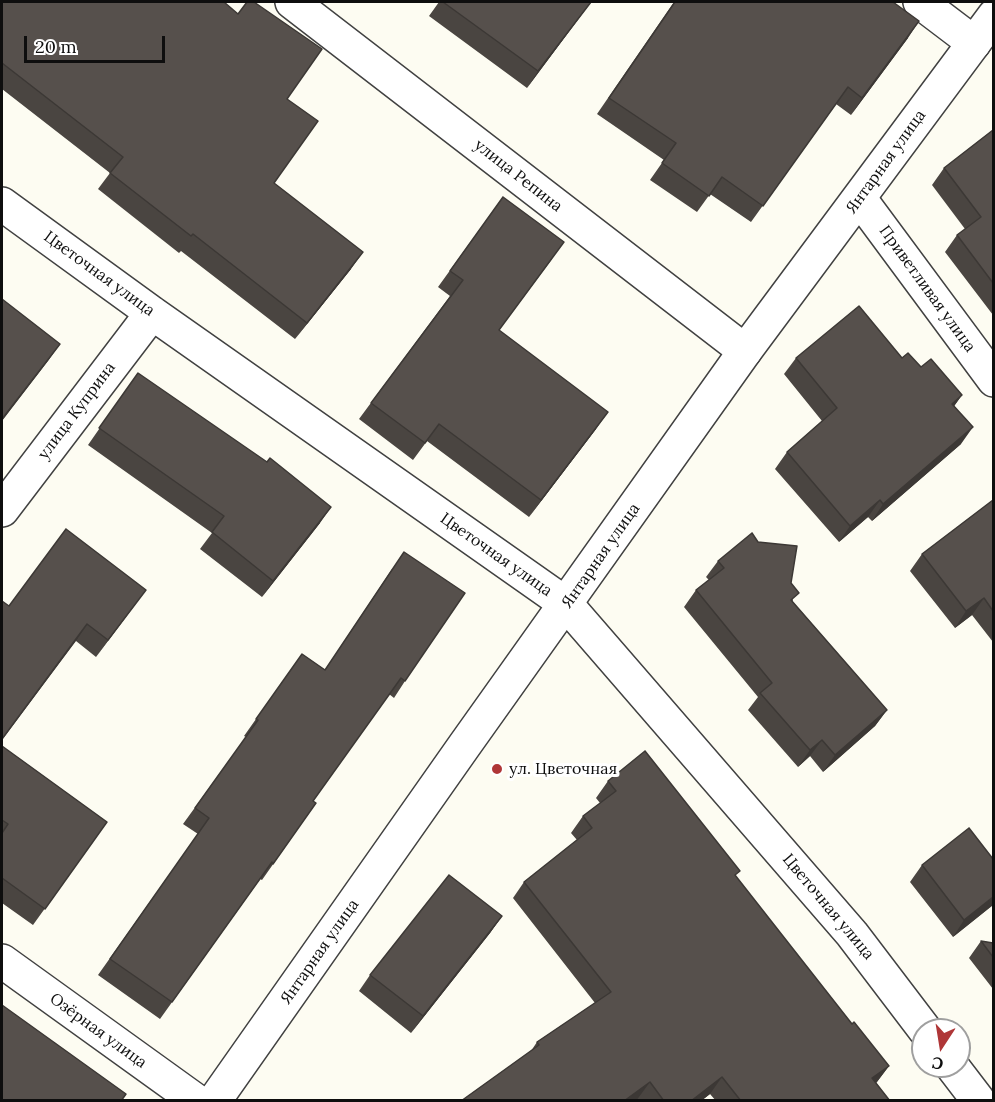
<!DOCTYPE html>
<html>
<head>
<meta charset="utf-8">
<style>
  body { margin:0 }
  #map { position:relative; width:995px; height:1102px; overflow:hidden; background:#fdfcf2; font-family:Lora,serif }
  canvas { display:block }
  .frame { position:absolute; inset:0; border:3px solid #0e0e0e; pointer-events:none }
  .north { position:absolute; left:911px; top:1018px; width:60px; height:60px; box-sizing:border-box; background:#fff; border:2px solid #9f9f9f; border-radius:50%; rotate:192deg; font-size:16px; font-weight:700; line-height:24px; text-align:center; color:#0e0e0e }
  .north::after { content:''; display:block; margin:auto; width:21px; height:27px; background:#af3637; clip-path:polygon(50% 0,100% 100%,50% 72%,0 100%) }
  .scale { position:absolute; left:24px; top:36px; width:141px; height:27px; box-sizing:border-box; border:3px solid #0e0e0e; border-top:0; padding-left:8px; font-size:18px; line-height:21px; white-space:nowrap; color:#0e0e0e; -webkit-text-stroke:4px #fff; paint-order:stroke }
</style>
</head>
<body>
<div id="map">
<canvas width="995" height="1102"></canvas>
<div class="frame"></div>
<div class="north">С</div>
<div class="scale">20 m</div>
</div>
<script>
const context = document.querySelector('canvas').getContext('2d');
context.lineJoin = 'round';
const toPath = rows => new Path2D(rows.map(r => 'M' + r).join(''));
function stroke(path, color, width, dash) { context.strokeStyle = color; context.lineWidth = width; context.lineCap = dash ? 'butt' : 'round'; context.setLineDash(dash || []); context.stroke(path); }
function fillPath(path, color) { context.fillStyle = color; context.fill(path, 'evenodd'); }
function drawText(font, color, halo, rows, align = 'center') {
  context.font = font + ' Lora,serif'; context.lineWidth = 6; context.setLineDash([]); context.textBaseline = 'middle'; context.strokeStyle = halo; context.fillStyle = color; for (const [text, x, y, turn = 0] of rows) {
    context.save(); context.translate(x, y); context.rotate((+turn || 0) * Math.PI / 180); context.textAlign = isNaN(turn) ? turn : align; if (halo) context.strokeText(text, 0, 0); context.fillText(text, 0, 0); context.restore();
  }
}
const minor = toPath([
  [292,2,745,351],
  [920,2,974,43],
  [860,199,994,380],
  [2,204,152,313,566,604,852,934,925,1030],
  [2,510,152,313],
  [2,961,195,1100],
  [952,1066,978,1100]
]);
const tertiary = toPath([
  [215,1100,464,746,745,351,994,16]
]);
stroke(minor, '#414141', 36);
stroke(tertiary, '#414141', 36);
stroke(minor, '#fff', 33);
stroke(tertiary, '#fff', 33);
fillPath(toPath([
  [2,2,287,99,274,183,351,269,295,339,181,251,179,253,98,189,110,173,2,89],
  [439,2,591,2,527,88,429,16],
  [674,2,908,38,851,115,836,104,751,222,710,194,697,212,650,180,664,160,597,114],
  [993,130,993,315,945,252,957,235,965,229,932,185,944,168],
  [503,197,552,259,499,330,596,429,529,517,427,441,413,460,359,419,450,296,438,287],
  [796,358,902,358,921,367,962,395,954,406,961,444,872,521,868,517,839,542,775,469,787,452,822,421,784,374],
  [138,373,320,523,262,597,200,549,212,533,88,445],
  [993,500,993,642,972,615,955,628,910,571,922,554],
  [718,561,791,583,793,602,887,710,875,726,823,772,810,756,798,767,748,710,758,697,684,607,696,590,709,580,706,577],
  [392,569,405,681,394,698,389,694,313,801,316,803,262,880,260,879,160,1019,98,975,198,834,183,824,246,737,244,736,302,654,325,670],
  [9,606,134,606,96,657,76,641],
  [2,746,107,822,33,925,2,903],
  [608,781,736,877,852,1024,889,1066,876,1083,890,1101,716,1101,710,1094,701,1101,639,1101,638,1099,636,1101,461,1101,531,1051,537,1042,595,1003,513,898,524,882,577,840,571,833,583,816,600,803,596,798],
  [922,865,993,905,953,937,910,882],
  [502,916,490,933,411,1033,359,991,370,975],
  [981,941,993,943,993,989,969,958]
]), '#4a4541');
fillPath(toPath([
  [591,2,527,88,538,71],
  [919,21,908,38,851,115,862,98],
  [363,252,351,269,295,339,307,323],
  [60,344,48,361,2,421,2,419],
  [962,395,950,412,952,404],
  [608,412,596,429,529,517,541,500],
  [973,427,961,444,872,521,883,504],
  [880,500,868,517,839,542,850,526],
  [331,507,320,523,262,597,273,581],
  [146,590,134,606,96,657,108,640],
  [984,598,972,615,955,628,966,611],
  [87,624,76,641,2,740,2,739],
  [887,710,875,726,823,772,835,755],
  [822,740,810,756,798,767,810,750],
  [993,897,993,905,953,937,964,920],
  [502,916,490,933,411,1033,423,1016],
  [889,1066,877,1082,861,1095,872,1078],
  [722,1077,710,1094,701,1101,691,1101],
  [650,1082,636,1101,624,1101]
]), '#3c3835');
const building = toPath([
  [2,2,224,2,238,14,247,2,254,2,322,49,287,99,318,121,274,183,363,252,307,323,193,234,191,236,110,173,123,157,2,63,2,2],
  [443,2,591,2,538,71,443,2],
  [675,2,893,2,919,21,862,98,848,87,763,206,722,177,709,196,662,163,676,143,609,98,675,2],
  [993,130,993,283,957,235,981,217,944,168,993,130],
  [503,197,564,242,499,330,608,412,541,500,439,424,425,443,371,403,463,280,450,271,503,197],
  [2,299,60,344,2,419,2,299],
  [859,306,902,358,908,353,921,367,931,359,962,395,952,404,973,427,883,504,880,500,850,526,787,452,837,408,796,358,859,306],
  [138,373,267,462,270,458,331,507,273,581,212,532,224,516,99,428,138,373],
  [993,500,993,611,984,598,966,611,922,554,993,500],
  [66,529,146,590,108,640,87,624,2,739,2,601,9,606,66,529],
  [752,533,758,542,797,546,791,583,799,593,791,600,887,710,835,755,822,740,810,750,760,693,772,683,696,590,724,568,718,561,752,533],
  [404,552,465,593,405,681,401,678,313,801,316,803,273,864,272,862,172,1002,110,959,209,818,195,808,258,720,256,719,302,654,325,670,404,552],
  [2,746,107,822,45,909,2,878,2,833,8,824,2,820,2,746],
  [645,751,740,871,735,875,852,1024,854,1022,889,1066,872,1078,890,1101,741,1101,722,1077,691,1101,664,1101,650,1082,624,1101,461,1101,539,1045,537,1042,611,992,524,882,592,828,583,816,616,791,608,781,645,751],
  [969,828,993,859,993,897,964,920,922,865,969,828],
  [449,875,502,916,423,1016,370,975,449,875],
  [981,941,993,943,993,957,981,941],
  [2,1005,126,1094,121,1101,2,1101,2,1005]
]);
fillPath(building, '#56504c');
stroke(building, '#3c3835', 1.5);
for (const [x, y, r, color] of [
  [497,769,6,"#af3637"]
]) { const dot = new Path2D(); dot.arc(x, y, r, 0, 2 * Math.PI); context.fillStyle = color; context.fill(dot); stroke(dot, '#fff', 2); }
drawText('16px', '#0e0e0e', '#fff', [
  ["Янтарная улица",886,162,-54],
  ["улица Репина",518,176,38],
  ["Цветочная улица",99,274,36],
  ["Приветливая улица",927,289,54],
  ["улица Куприна",77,411,-53],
  ["Цветочная улица",496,555,35],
  ["Янтарная улица",601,556,-55],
  ["Цветочная улица",828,907,50],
  ["Янтарная улица",320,952,-55],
  ["Озёрная улица",98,1031,36]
]);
drawText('16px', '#0e0e0e', '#fff', [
  ["ул. Цветочная",509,769]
], 'left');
</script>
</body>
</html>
